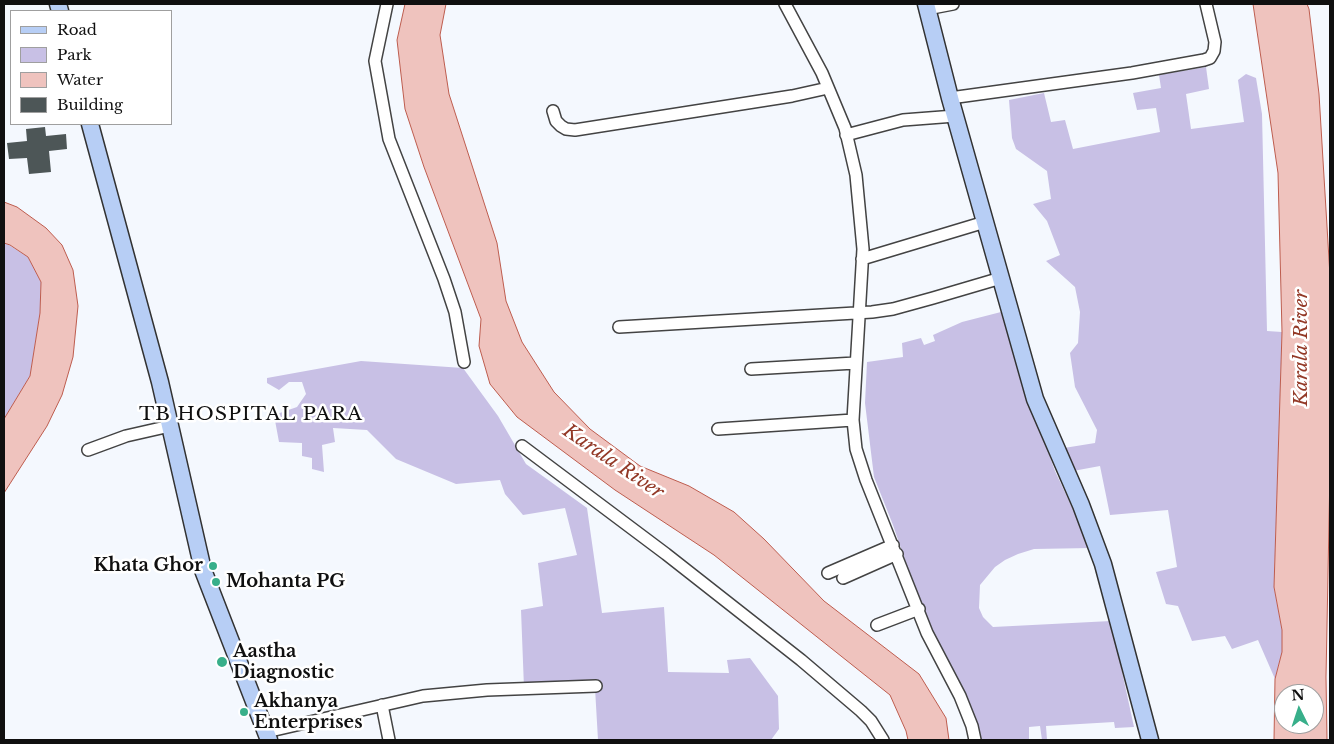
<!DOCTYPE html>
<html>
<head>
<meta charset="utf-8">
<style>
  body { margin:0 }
  #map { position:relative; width:1334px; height:744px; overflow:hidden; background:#f4f8fe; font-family:"Libre Baskerville",serif }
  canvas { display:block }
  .frame { position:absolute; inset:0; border:5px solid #101010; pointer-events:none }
  .legend { position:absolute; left:10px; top:10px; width:162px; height:115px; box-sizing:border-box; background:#fff; border:1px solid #9f9f9f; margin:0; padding:6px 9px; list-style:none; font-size:15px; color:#101010 }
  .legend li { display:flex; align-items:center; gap:10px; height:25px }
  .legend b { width:25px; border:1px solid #9f9f9f }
  .north { position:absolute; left:1274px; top:684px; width:50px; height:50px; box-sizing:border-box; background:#fff; border:1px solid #9f9f9f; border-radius:50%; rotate:356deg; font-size:14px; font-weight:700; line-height:20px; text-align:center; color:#101010 }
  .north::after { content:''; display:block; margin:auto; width:18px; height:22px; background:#38af8a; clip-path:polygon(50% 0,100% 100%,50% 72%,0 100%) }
</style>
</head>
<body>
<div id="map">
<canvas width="1334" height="744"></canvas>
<div class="frame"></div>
<ul class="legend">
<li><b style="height:6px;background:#b7cef5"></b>Road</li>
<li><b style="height:14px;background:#c8c0e5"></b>Park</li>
<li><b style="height:14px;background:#efc3be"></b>Water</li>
<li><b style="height:14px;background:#4d5657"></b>Building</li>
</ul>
<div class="north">N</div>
</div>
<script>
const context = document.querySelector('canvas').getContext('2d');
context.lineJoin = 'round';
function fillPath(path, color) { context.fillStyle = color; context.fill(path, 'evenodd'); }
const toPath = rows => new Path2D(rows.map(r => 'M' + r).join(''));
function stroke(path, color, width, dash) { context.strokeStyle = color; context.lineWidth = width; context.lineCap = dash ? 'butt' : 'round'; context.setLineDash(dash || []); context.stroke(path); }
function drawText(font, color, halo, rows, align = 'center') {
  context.font = font + ' "Libre Baskerville",serif'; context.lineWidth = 5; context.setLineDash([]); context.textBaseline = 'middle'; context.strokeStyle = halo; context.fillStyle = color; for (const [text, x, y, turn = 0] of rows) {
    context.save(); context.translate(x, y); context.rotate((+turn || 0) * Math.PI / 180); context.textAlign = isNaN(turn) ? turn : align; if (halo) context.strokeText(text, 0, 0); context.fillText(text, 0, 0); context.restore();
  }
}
fillPath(toPath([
  [1206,67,1209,89,1186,94,1191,129,1244,122,1238,80,1246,74,1256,78,1262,114,1267,331,1282,332,1274,587,1282,630,1282,652,1275,679,1258,640,1232,649,1225,636,1192,641,1178,606,1166,604,1156,572,1177,567,1168,510,1110,515,1100,466,1073,471,1064,448,1095,443,1097,430,1075,387,1070,353,1078,343,1080,312,1075,287,1046,261,1060,255,1047,221,1033,204,1051,199,1047,171,1016,149,1012,138,1009,100,1044,93,1051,122,1065,120,1073,149,1160,132,1156,108,1137,110,1133,93,1161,88,1159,75],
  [4,243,9,245,28,257,41,282,40,313,30,376,4,419],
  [1001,312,1028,396,1055,471,1091,548,1034,549,1018,554,1005,560,995,567,980,585,979,608,983,617,993,627,1111,621,1134,727,1115,728,1114,722,1046,726,1047,740,1042,740,1040,726,1029,727,1029,740,979,740,929,630,893,525,874,477,865,403,867,362,903,357,902,343,921,338,924,345,935,341,933,335,962,322],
  [361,361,463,368,498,416,526,464,587,508,602,613,664,607,668,672,729,673,727,660,750,658,778,696,779,729,771,740,598,740,595,688,524,688,521,610,543,606,538,563,577,555,565,508,523,515,505,494,500,480,456,484,396,459,367,430,333,428,335,442,322,445,324,472,312,469,312,458,302,456,302,443,279,442,274,415,297,407,306,394,302,382,289,382,279,390,267,383,267,378]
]), '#c8c0e5');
const water = toPath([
  [405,4,446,4,440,35,449,94,497,243,506,301,522,342,554,392,590,429,640,466,689,486,734,512,764,539,824,601,919,674,946,718,949,740,908,740,906,731,890,695,714,555,615,490,517,417,490,384,479,346,481,319,424,167,405,109,397,40,405,4],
  [1253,4,1307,4,1309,9,1319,94,1330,276,1330,470,1326,677,1327,740,1274,740,1275,679,1282,652,1282,630,1274,587,1282,332,1278,173,1253,4],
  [1284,694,1314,694,1314,724,1284,724,1284,694],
  [4,202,17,207,46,228,62,245,73,270,78,306,73,357,62,395,47,426,4,493,4,419,30,376,40,313,41,282,28,257,10,245,4,243,4,202]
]);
fillPath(water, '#efc3be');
stroke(water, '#bd5c4e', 1);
fillPath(toPath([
  [45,127,46,136,66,134,67,149,49,151,51,172,29,174,27,158,9,159,7,143,27,141,26,129]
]), '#4d5657');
const street = toPath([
  [387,4,375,61,389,139,444,279,455,312,464,362],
  [785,4,822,73,845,128,856,175,863,249,853,420,856,449,866,480,927,633,960,696,972,726,975,740],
  [927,9,953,4],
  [950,98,1132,73,1204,60,1210,58,1214,51,1215,42,1206,4],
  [553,111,556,121,561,126,566,129,575,130,792,96,828,88],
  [846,135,903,120,955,116],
  [862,259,985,222],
  [619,327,872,312,893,309,933,298,1001,278],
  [751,369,855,363],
  [718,429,853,420],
  [522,446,666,554,801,660,861,711,871,721,883,740],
  [88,450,126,436,170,426],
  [828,573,893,545],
  [843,578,897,554],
  [877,625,919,609],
  [382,705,389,740],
  [266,732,423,696,487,690,596,686]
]);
const secondary = toPath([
  [58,4,60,11],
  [926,4,950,98,1035,399,1081,505,1103,564,1150,740],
  [90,124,160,382,203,570,269,740]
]);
stroke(street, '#434343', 14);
stroke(secondary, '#323232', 19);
stroke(street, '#fff', 11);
stroke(secondary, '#b7cef5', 16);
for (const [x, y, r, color] of [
  [213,566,5,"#38af8a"],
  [216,582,5,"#38af8a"],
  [222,662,6,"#38af8a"],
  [244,712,5,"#38af8a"]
]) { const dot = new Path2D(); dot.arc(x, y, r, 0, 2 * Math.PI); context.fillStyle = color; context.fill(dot); stroke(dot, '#fff', 2); }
drawText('bold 18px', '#101010', '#fff', [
  ["Khata Ghor",203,566,"right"],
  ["Mohanta PG",226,582],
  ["Aastha",233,652],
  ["Diagnostic",233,673],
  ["Akhanya",254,702],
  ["Enterprises",254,723]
], 'left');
drawText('italic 19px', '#933927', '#fff', [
  ["Karala River",1302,348,-90],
  ["Karala River",613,462,34]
]);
context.letterSpacing = '1px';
drawText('19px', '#101010', '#fff', [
  ["TB HOSPITAL PARA",251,415]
]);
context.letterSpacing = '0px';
</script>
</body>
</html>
